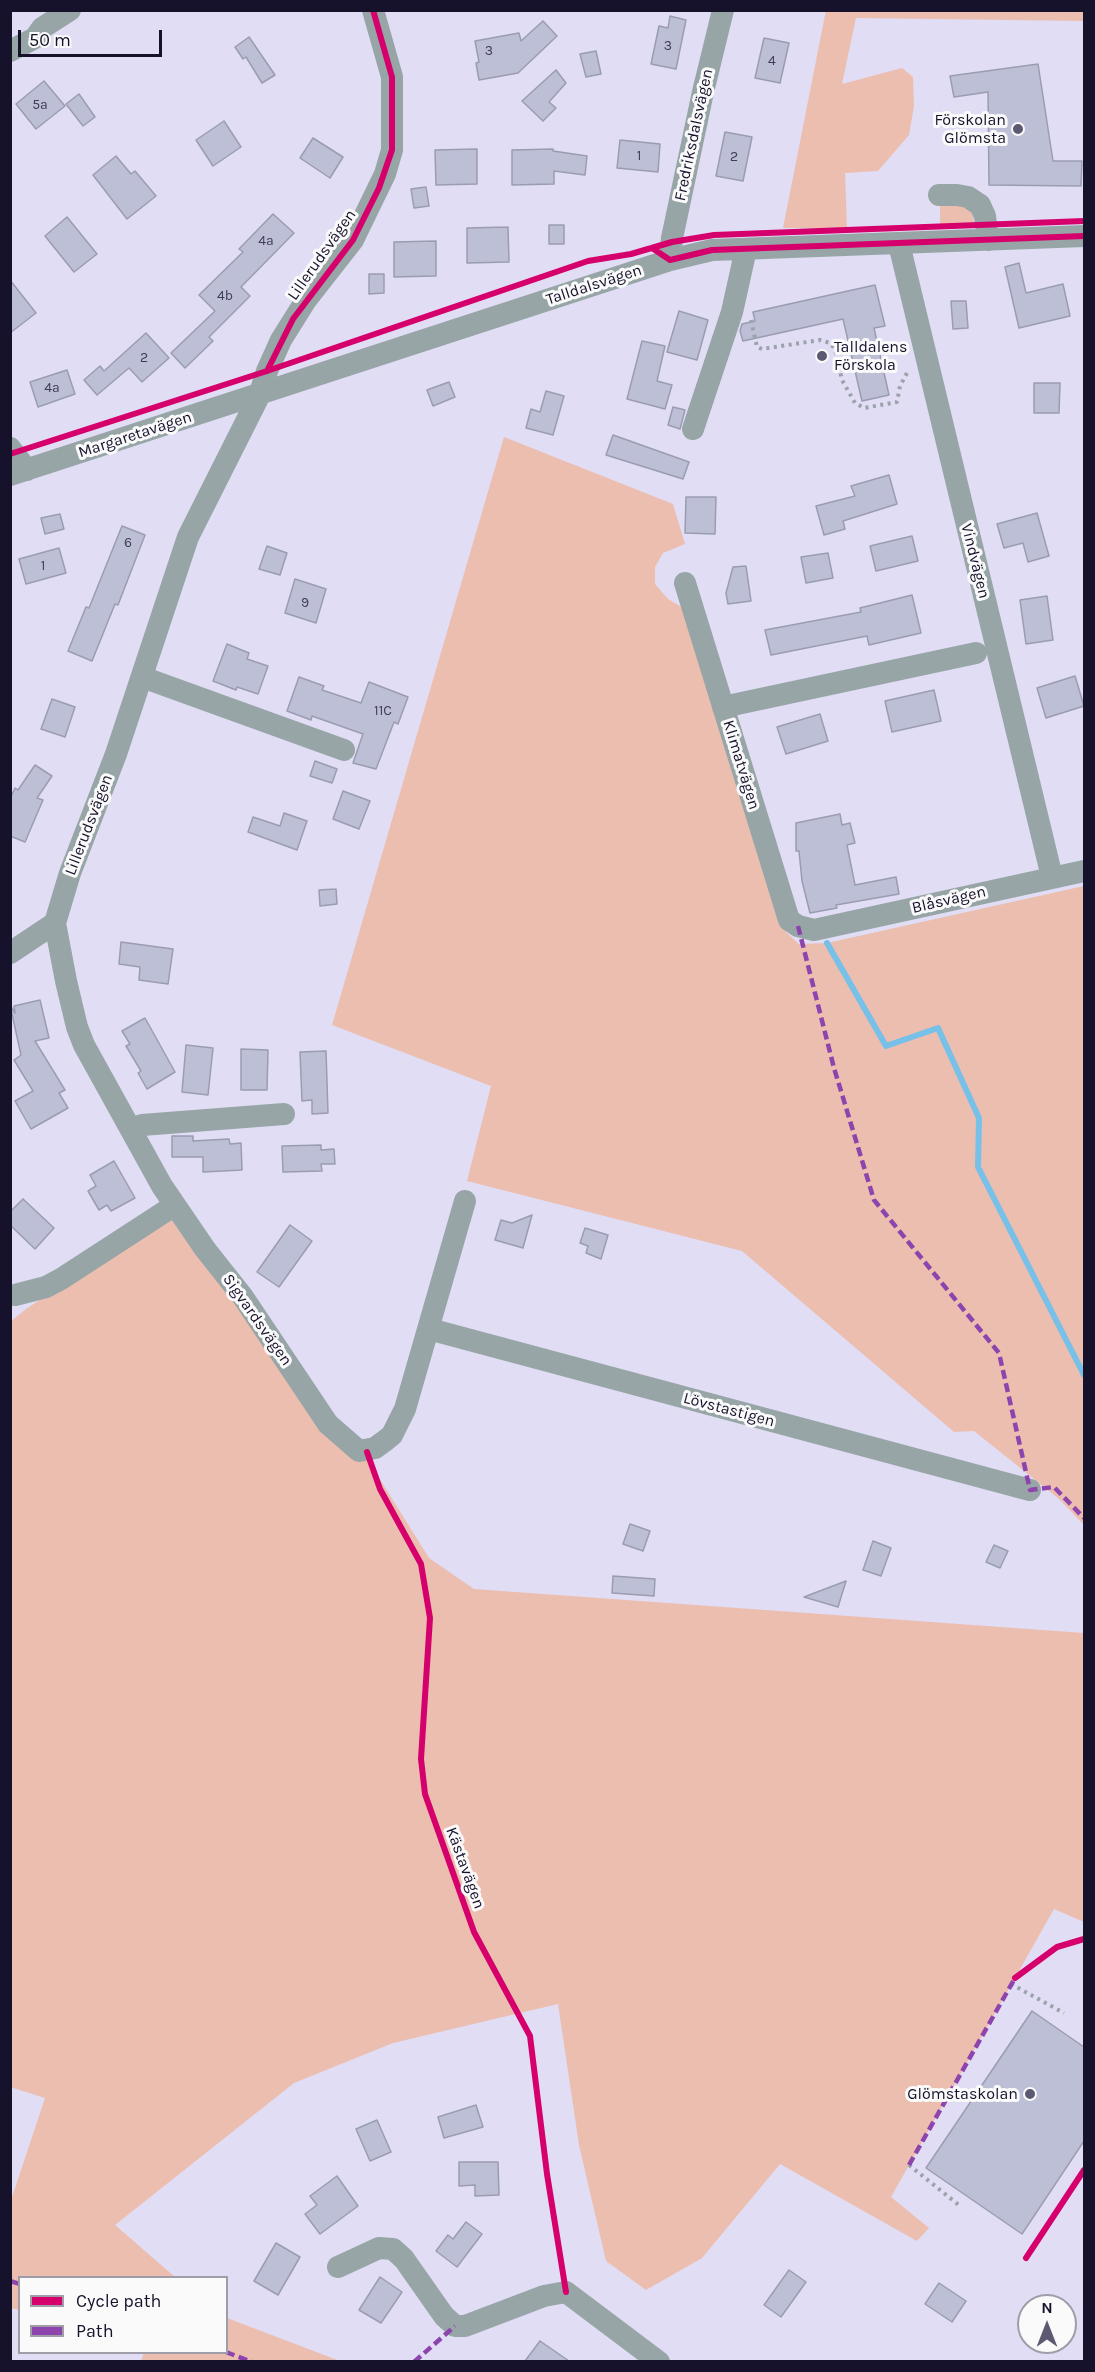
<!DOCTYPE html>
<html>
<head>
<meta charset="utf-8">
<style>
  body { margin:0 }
  #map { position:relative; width:1095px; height:2372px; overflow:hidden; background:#e0ddf5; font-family:Karla,sans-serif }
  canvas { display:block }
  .frame { position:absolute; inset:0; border:12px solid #17122c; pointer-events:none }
  .legend { position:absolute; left:18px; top:2276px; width:210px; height:78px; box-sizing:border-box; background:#fafafa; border:2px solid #9f9da8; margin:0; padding:8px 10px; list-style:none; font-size:18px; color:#17122c }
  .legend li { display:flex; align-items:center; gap:12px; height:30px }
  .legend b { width:30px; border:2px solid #9f9da8 }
  .north { position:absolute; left:1017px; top:2294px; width:60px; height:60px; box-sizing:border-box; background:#fafafa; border:2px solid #9f9da8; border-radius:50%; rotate:0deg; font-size:16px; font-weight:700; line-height:24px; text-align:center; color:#17122c }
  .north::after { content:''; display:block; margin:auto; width:21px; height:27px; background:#5d5972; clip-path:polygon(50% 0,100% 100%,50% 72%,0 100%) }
  .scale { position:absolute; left:18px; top:30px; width:144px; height:27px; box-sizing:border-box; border:3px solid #17122c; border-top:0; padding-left:8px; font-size:18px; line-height:21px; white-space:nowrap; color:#17122c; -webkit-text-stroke:4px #fafafa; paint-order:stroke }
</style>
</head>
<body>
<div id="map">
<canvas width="1095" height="2372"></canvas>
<div class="frame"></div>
<ul class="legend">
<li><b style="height:8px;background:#d6006c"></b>Cycle path</li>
<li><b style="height:8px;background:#8e44ad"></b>Path</li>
</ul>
<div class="north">N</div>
<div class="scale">50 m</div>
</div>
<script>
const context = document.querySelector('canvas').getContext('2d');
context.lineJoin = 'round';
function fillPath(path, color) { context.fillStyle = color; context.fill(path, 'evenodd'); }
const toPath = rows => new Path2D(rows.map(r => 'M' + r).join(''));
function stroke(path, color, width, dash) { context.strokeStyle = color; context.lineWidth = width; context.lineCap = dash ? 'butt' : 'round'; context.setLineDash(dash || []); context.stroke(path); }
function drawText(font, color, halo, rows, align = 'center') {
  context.font = font + ' Karla,sans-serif'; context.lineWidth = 6; context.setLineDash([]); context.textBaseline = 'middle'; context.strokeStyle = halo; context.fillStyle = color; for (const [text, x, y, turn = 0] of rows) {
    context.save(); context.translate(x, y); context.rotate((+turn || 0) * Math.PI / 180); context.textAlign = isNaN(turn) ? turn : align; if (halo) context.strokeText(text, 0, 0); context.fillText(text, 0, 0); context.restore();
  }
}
fillPath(toPath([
  [826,10,1084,10,1084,21,856,18,842,84,902,68,913,77,914,106,909,135,878,171,845,173,847,228,783,228],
  [940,204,963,205,972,213,975,225,940,226],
  [504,437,673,504,685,544,663,553,655,567,655,584,668,599,685,609,715,711,786,932,799,944,827,943,1084,886,1084,1525,1059,1499,974,1431,954,1432,742,1251,467,1181,491,1086,332,1025],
  [181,1213,363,1452,429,1558,474,1589,1084,1633,1084,1922,1054,1909,891,2197,929,2228,917,2241,780,2164,702,2258,646,2290,606,2261,579,2145,558,2004,393,2043,294,2083,115,2225,175,2277,20,2278,19,2310,11,2308,11,2200,45,2098,10,2087,10,1322,26,1309,50,1293],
  [227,2318,340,2361,141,2361,144,2353,226,2352]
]), '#ecbeb0');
stroke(toPath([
  [827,943,886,1046,938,1028,979,1118,978,1167,1084,1375]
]), '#77c1e8', 6);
const building = toPath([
  [670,16,686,20,676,69,651,64,659,26,668,28,670,16],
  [543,21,557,36,518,73,479,80,476,63,479,62,475,41,519,33,521,41,543,21],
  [249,37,275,75,262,83,246,57,243,59,235,47,249,37],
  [764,38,789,43,780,83,755,78,764,38],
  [596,51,601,74,586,77,580,54,596,51],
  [1038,64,1053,161,1082,161,1081,186,989,185,988,92,954,97,950,76,1038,64],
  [556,70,566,83,549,102,556,108,543,121,522,101,556,70],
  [44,81,65,106,36,129,16,104,44,81],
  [79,94,95,117,83,126,66,104,79,94],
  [224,121,241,147,213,166,196,140,224,121],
  [725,132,752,137,743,181,716,176,725,132],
  [313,138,343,157,330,178,300,158,313,138],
  [620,140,660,144,658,172,617,168,620,140],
  [477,149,477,184,436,185,435,150,477,149],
  [553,149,553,151,587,156,585,175,554,171,554,184,512,185,512,150,553,149],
  [116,156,131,174,135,171,156,196,127,219,93,175,116,156],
  [426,187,429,206,414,208,411,189,426,187],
  [273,214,294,233,241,287,250,296,209,337,213,341,185,368,171,353,215,311,199,295,243,252,239,249,273,214],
  [67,217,97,254,74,272,45,236,67,217],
  [549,225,564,225,564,244,549,244,549,225],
  [508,227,509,262,467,263,467,228,508,227],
  [436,241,436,276,394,277,394,242,436,241],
  [1019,263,1026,293,1063,284,1070,316,1019,328,1005,267,1019,263],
  [369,274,384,274,384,293,369,294,369,274],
  [10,280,36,313,10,333,10,280],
  [875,285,885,326,874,328,889,395,862,401,843,319,743,341,740,331,742,324,755,321,753,312,875,285],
  [951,301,966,301,968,328,953,329,951,301],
  [679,311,708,320,697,360,667,352,679,311],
  [146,333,169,358,142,382,129,368,97,395,84,380,100,366,104,371,146,333],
  [642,341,665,346,657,381,672,385,665,409,627,399,642,341],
  [67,370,75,394,38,407,30,382,67,370],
  [449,382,455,397,433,406,427,390,449,382],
  [1034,383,1060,383,1059,413,1034,413,1034,383],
  [546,391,564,396,553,435,526,428,531,409,540,412,546,391],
  [673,407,685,410,680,429,668,425,673,407],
  [613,435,689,462,683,479,606,455,613,435],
  [889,475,897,504,843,521,845,529,824,535,816,506,855,496,851,486,889,475],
  [686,497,716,497,715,534,685,533,686,497],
  [1037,513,1049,556,1028,562,1023,543,1004,548,997,524,1037,513],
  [60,514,64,529,45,534,41,518,60,514],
  [122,526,145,535,118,605,115,604,92,661,68,651,86,607,89,608,122,526],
  [912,536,918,561,876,571,870,546,912,536],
  [267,546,287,553,280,575,259,569,267,546],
  [59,548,66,573,26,584,19,559,59,548],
  [828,553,833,578,806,583,801,557,828,553],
  [746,566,751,601,728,604,726,593,733,567,746,566],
  [295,579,326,589,316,623,285,613,295,579],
  [912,595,921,633,869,645,867,636,771,655,765,630,861,612,860,608,912,595],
  [1047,596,1053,640,1026,644,1020,600,1047,596],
  [227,644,249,653,247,659,268,666,258,694,237,687,236,690,213,681,227,644],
  [1075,676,1084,706,1046,718,1037,688,1075,676],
  [299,677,324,686,322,690,361,703,369,682,408,697,398,724,394,722,376,769,353,763,363,734,312,716,311,720,287,711,299,677],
  [934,690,941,721,892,732,885,701,934,690],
  [52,699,75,707,65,737,41,729,52,699],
  [820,714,828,741,786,754,777,727,820,714],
  [315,761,337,769,332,783,310,776,315,761],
  [35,765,52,776,37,798,43,800,25,842,10,836,10,799,15,788,18,790,35,765],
  [343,791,370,801,359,829,333,819,343,791],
  [284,813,307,821,297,850,248,832,253,817,280,826,284,813],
  [840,814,842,825,850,823,855,843,847,845,855,885,896,877,899,894,836,905,837,908,810,913,802,881,799,851,796,851,796,823,840,814],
  [336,889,337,904,320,906,319,890,336,889],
  [121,942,173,949,168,984,139,980,140,967,119,964,121,942],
  [40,1000,49,1038,35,1041,65,1090,59,1093,68,1108,31,1129,15,1101,33,1091,14,1060,21,1055,10,1005,15,1013,14,1006,40,1000],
  [145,1018,175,1072,147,1089,138,1073,141,1071,126,1046,130,1044,122,1031,145,1018],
  [186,1045,213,1048,208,1095,182,1092,186,1045],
  [241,1049,268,1050,267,1090,241,1090,241,1049],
  [326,1051,328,1113,312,1114,312,1100,302,1101,300,1052,326,1051],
  [172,1136,193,1136,193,1141,229,1139,230,1144,241,1143,242,1170,203,1172,203,1157,172,1157,172,1136],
  [321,1145,321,1150,334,1149,335,1164,321,1164,322,1171,283,1172,282,1146,321,1145],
  [114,1161,135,1198,111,1211,107,1205,99,1210,88,1191,96,1186,90,1175,114,1161],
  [23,1199,54,1228,35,1249,10,1225,10,1212,23,1199],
  [532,1215,523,1248,495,1240,501,1220,512,1223,532,1215],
  [290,1225,312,1241,279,1287,257,1272,290,1225],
  [585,1228,608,1235,601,1259,586,1253,588,1246,580,1243,585,1228],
  [630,1524,650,1531,643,1551,623,1544,630,1524],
  [873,1541,891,1548,881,1576,863,1570,873,1541],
  [994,1545,1008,1551,1000,1568,986,1562,994,1545],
  [613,1576,655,1579,654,1596,612,1593,613,1576],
  [846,1581,838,1607,804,1597,846,1581],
  [1032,2011,1084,2047,1084,2141,1022,2234,926,2168,1032,2011],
  [476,2105,483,2127,444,2138,438,2117,476,2105],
  [377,2120,391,2152,370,2161,356,2129,377,2120],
  [459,2162,498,2162,499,2195,475,2196,475,2185,459,2186,459,2162],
  [337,2176,358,2206,320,2234,305,2214,317,2205,310,2196,337,2176],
  [466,2222,482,2234,457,2267,436,2251,448,2235,453,2239,466,2222],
  [276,2243,300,2257,278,2295,254,2281,276,2243],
  [789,2270,806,2282,781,2317,764,2305,789,2270],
  [380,2277,402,2292,381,2323,359,2310,380,2277],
  [939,2283,966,2301,952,2322,925,2304,939,2283],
  [540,2341,569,2361,525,2361,540,2341]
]);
fillPath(building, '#bdbfd7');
stroke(building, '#9a9cb2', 1.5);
stroke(toPath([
  [751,320,757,347,762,349,820,340,830,343,835,349,842,380,855,403,864,408,897,402,900,386,907,373,910,372],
  [1011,1984,1064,2013],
  [909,2165,960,2206]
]), '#9ba2aa', 4, [3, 4.5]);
stroke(toPath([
  [10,51,35,38,42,28,70,10],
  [939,195,957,195,968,197,980,205,985,216,988,240],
  [899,244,1052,877],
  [670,260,672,238,703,92,723,10],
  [693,429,732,312,746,249],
  [10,448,27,470],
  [10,475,670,260,712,250,1084,236],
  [685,583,789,920,798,926,814,930,1084,871],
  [142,677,344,750],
  [723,707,976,653],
  [55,923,66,981,77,1027,84,1045,162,1186,205,1249,243,1297,328,1424,359,1451,375,1448,386,1440,392,1435,405,1409,465,1201],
  [10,953,55,923,70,873,116,754,188,537,259,396,267,371,281,340,306,300,353,240,385,174,392,150,392,77,373,10],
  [131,1128,142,1125,284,1114],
  [15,1295,46,1287,61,1279,175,1205],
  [429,1329,1030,1490],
  [338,2267,379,2248,393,2249,404,2259,444,2316,455,2326,465,2326,544,2296,566,2292,659,2362]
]), '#97a5a6', 22);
stroke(toPath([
  [798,926,834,1068,874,1200,999,1353,1030,1490,1054,1487,1084,1518],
  [909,2165,1015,1978],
  [10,2281,20,2284],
  [226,2352,252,2362],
  [414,2362,455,2326]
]), '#8e44ad', 4.5, [9, 4.5]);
stroke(toPath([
  [652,248,670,260,712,250,1084,236],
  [267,371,293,319,353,240,379,188,392,150,392,77,373,10],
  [10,454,267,371,588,261,631,254,672,242,714,235,1084,221],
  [367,1452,380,1489,421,1564,430,1618,421,1759,425,1794,474,1932,530,2036,547,2174,566,2292],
  [1015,1978,1057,1947,1084,1939],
  [1026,2258,1084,2170]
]), '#d6006c', 6);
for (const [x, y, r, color] of [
  [1018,129,6,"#5d5972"],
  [822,356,6,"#5d5972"],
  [1030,2094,6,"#5d5972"]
]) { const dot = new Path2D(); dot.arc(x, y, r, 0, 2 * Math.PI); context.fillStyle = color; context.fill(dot); stroke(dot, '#fafafa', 2); }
drawText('14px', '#403d57', null, [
  ["3",668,46],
  ["3",489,51],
  ["4",772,61],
  ["5a",40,105],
  ["1",639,156],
  ["2",734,157],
  ["4a",266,241],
  ["4b",225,296],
  ["2",144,358],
  ["4a",52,388],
  ["6",128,543],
  ["1",43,566],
  ["9",305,603],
  ["11C",383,711]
]);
drawText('16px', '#17122c', '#fafafa', [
  ["Förskolan",1006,120],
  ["Glömsta",1006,138],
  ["Talldalens",834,347,"left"],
  ["Förskola",834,365,"left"],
  ["Glömstaskolan",1018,2094]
], 'right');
drawText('16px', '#17122c', '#fafafa', [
  ["Fredriksdalsvägen",694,135,-78],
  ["Lillerudsvägen",322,255,-55],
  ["Talldalsvägen",594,285,-18],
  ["Margaretavägen",135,435,-18],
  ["Vindvägen",975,561,76],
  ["Klimatvägen",741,765,73],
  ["Lillerudsvägen",89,825,-69],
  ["Blåsvägen",949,900,-13],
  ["Sigvardsvägen",257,1320,55],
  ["Lövstastigen",729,1410,15],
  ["Kästavägen",465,1868,70]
]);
</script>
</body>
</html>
